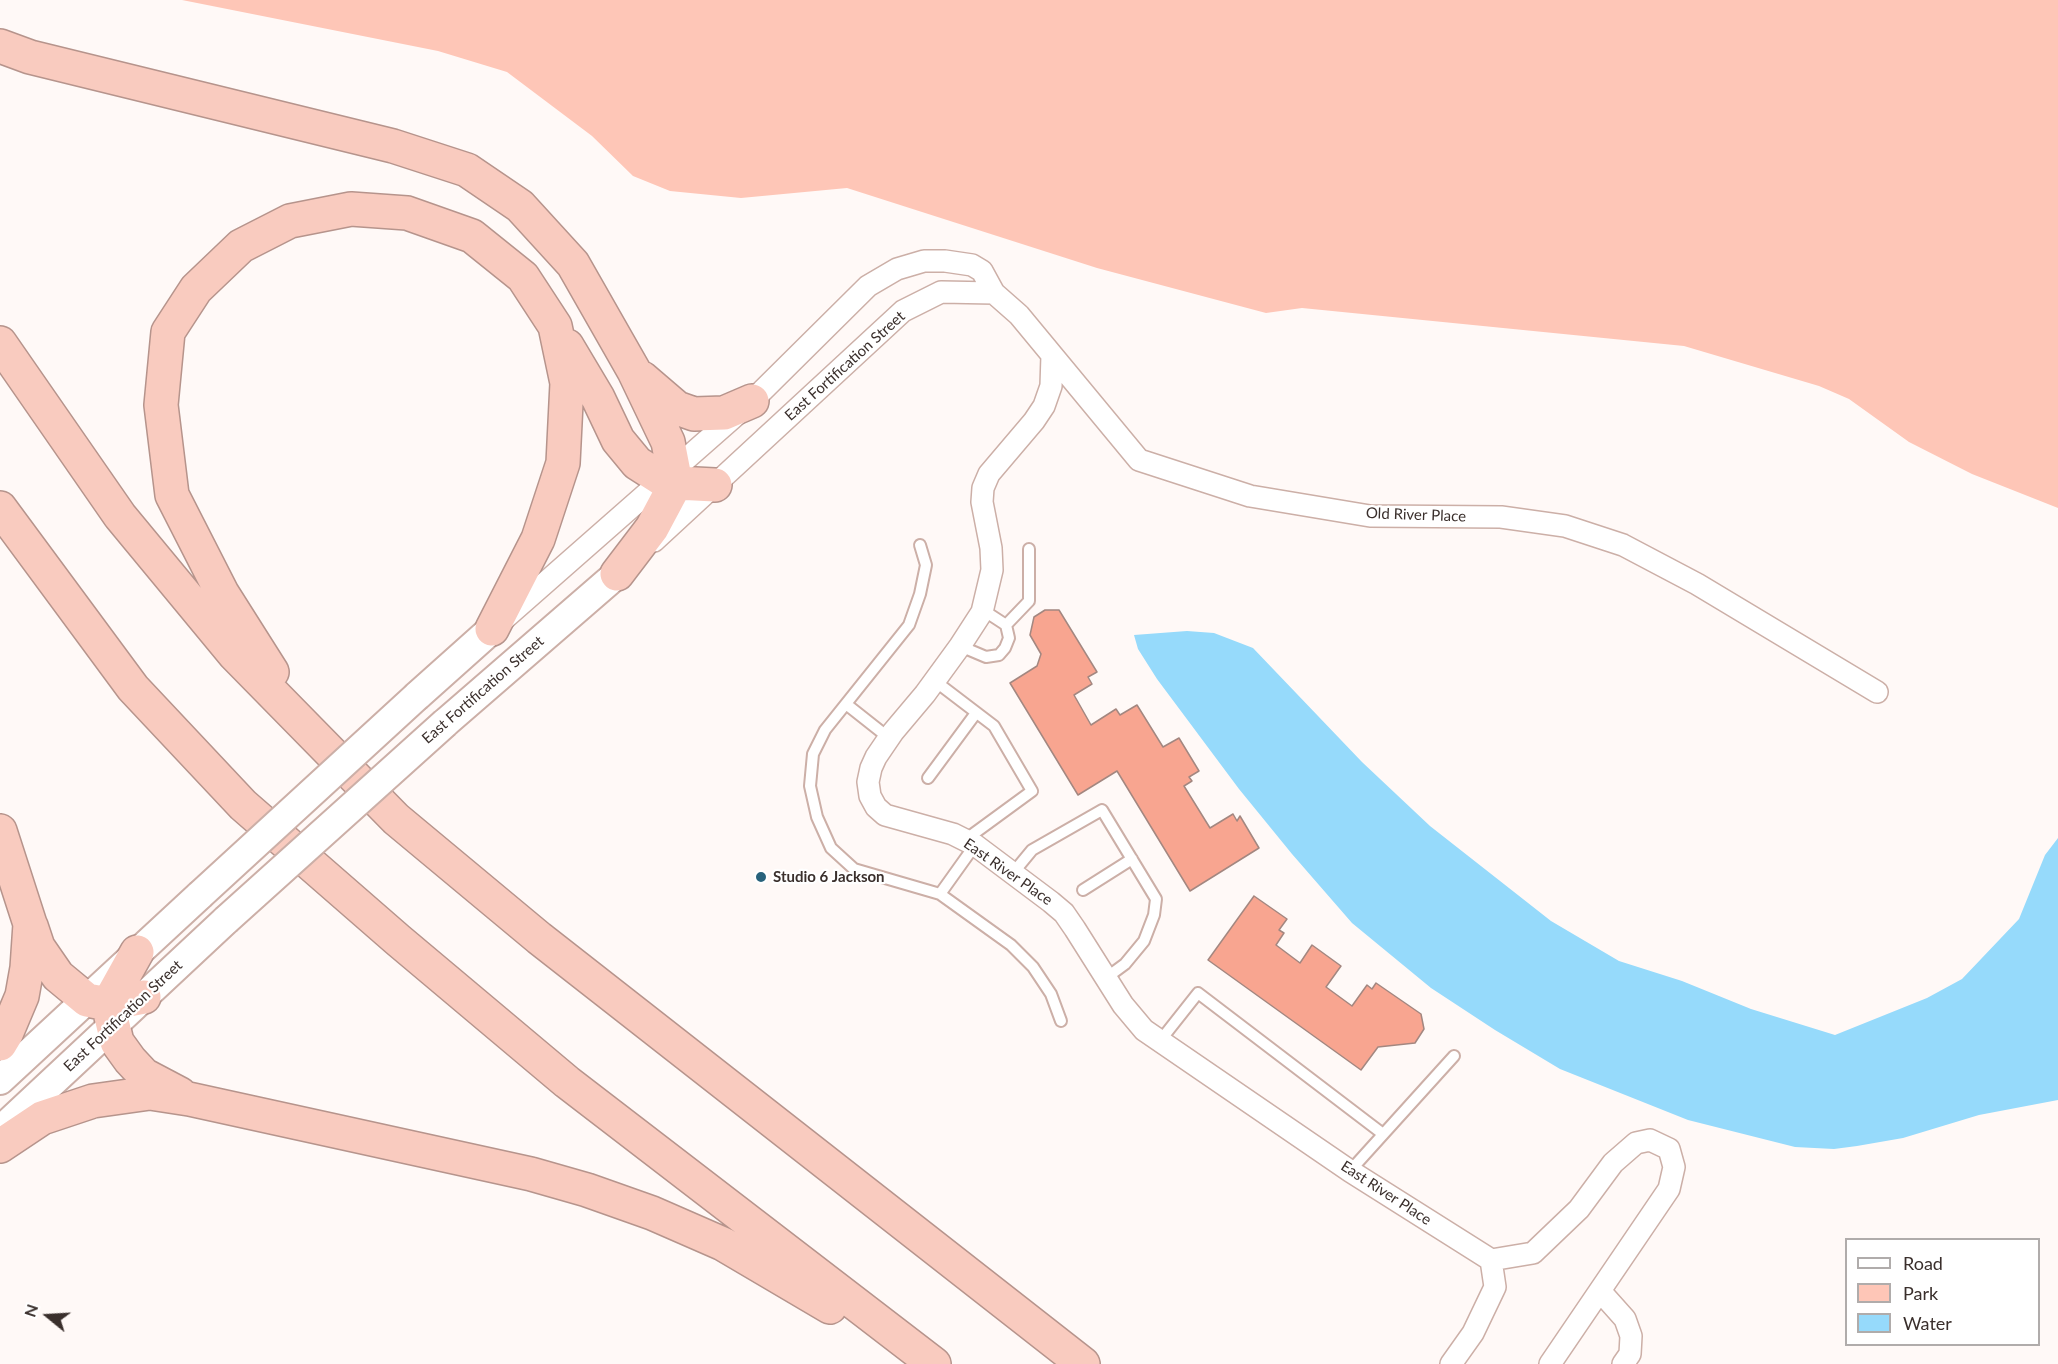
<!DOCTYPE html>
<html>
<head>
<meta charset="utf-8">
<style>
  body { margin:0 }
  #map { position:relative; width:2058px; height:1364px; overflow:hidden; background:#fff9f7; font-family:Lato,sans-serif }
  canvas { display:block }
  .legend { position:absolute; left:1845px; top:1238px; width:195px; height:108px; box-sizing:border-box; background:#fff; border:2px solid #b0acab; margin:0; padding:8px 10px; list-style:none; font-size:18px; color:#3a2f2c }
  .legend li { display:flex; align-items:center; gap:12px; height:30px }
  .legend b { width:30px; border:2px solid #b0acab }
  .north { position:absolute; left:18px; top:1286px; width:60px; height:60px; -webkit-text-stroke:4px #fff; paint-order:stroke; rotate:288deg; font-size:16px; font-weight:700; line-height:24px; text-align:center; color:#3a2f2c }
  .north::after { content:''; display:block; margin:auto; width:21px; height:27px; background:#3a2f2c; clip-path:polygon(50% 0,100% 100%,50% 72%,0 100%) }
</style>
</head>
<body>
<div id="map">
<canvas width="2058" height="1364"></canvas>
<ul class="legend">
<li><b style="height:8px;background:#fff"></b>Road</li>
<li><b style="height:16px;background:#fec6b7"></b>Park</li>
<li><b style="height:16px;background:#96dafb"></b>Water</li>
</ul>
<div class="north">N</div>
</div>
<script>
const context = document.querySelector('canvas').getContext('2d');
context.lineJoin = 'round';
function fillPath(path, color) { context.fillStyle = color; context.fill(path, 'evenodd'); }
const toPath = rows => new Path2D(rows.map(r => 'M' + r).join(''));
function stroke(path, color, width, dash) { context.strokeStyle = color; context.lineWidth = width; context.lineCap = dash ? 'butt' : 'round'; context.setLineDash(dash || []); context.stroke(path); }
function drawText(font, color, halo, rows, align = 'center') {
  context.font = font + ' Lato,sans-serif'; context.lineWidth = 4.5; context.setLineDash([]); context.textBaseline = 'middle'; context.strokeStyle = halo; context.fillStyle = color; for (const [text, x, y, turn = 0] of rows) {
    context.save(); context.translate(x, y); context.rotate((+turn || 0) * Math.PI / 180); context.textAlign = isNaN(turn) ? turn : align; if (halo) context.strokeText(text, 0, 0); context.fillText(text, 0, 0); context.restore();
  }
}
fillPath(toPath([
  [182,0,2058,0,2058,508,1972,474,1909,442,1849,399,1819,386,1684,346,1302,308,1266,313,1097,268,847,188,741,198,670,191,633,176,592,136,507,72,438,51]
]), '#fec6b7');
fillPath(toPath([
  [1187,631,1214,633,1253,648,1362,762,1430,826,1551,921,1619,961,1682,981,1751,1009,1835,1035,1927,998,1962,979,2019,919,2045,855,2058,838,2058,1100,1979,1115,1903,1138,1857,1146,1834,1149,1795,1147,1688,1120,1560,1069,1495,1030,1431,988,1352,923,1292,854,1239,789,1157,679,1138,649,1134,635]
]), '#96dafb');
const building = toPath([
  [1045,610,1059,610,1097,672,1088,677,1092,684,1074,695,1091,725,1116,709,1120,715,1137,705,1163,747,1179,738,1199,771,1189,777,1192,781,1184,786,1210,828,1233,814,1237,821,1240,816,1259,848,1190,891,1117,771,1078,795,1010,683,1037,666,1041,654,1030,635,1034,617,1045,610],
  [1254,896,1287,919,1279,930,1284,933,1276,945,1300,963,1312,945,1341,966,1326,987,1352,1006,1367,985,1372,989,1376,983,1421,1014,1424,1029,1415,1043,1378,1047,1361,1070,1208,960,1254,896]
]);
fillPath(building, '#f8a590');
stroke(building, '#a38780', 1.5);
const lane = toPath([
  [920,545,926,565,920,594,909,625,825,730,813,754,810,786,817,817,831,848,854,869,940,894,1011,945,1033,967,1051,994,1061,1021],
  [1006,625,1029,601,1029,549],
  [960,646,986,657,999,655,1005,648,1009,638,1006,625,983,610],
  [935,681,994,726,1032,791,965,840],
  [846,704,889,738],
  [928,778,976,713],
  [1013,873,1032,850,1102,810,1156,899,1154,915,1144,941,1125,964,1106,978],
  [1083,890,1132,859],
  [940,894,975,845],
  [1160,1041,1198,993,1383,1134],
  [1350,1171,1454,1056]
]);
const street = toPath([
  [1052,355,1051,386,1044,406,1034,421,989,474,983,488,982,502,991,548,992,570,982,612,960,646,925,694,893,732,876,757,871,768,868,782,870,796,876,807,885,815,953,834,975,845,1051,902,1064,913,1075,929,1123,1005,1144,1030,1350,1171,1491,1260],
  [654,541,903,311,941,292,994,293],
  [504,619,752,401,868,286,897,269,924,261,945,261,972,265,982,271,994,293,1019,315,1139,460,1250,496,1370,516,1501,517,1565,526,1623,545,1697,584,1877,692],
  [1600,1291,1625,1319,1631,1336,1630,1354,1623,1364],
  [1451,1364,1473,1333,1495,1287,1491,1260,1533,1253,1579,1209,1613,1163,1636,1143,1650,1140,1669,1149,1674,1167,1669,1189,1550,1364]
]);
const secondary = toPath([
  [417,696,492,629],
  [445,723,617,574],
  [0,1080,200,895],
  [0,1131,226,920]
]);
const highway = toPath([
  [0,46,30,57,393,146,467,170,520,206,573,264,634,371,668,442,676,483,652,528,617,574],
  [0,343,120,516,235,655,396,819,539,938,1083,1364],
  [567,346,598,398,618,440,637,463,662,479,676,483,715,485],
  [642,378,677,408,694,414,724,413,752,401],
  [0,508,133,688,243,805,398,940,567,1082,934,1364],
  [272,672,222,593,172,495,161,405,168,332,196,289,241,246,290,221,351,209,407,213,472,236,523,277,555,326,567,383,563,463,538,539,492,629],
  [0,831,30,924,27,968,22,996,6,1034,0,1044],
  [31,926,38,947,58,976,87,1000,108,1004,144,997],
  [137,952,108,1004,117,1042,130,1060,144,1075,180,1094],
  [0,1146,42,1118,93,1101,150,1093,189,1099,531,1174,587,1190,652,1213,723,1244,830,1307]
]);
stroke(lane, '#ccafa7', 14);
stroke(street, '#ccafa7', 24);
stroke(secondary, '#ccafa7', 32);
stroke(highway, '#b6948c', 36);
stroke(lane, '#fff', 10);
stroke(street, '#fff', 21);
stroke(secondary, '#fff', 28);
stroke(highway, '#f9cbbf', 33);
const secondaryBridge = toPath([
  [200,895,417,696],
  [226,920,445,723]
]);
stroke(secondaryBridge, '#ccafa7', 32, []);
stroke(secondaryBridge, '#fff', 28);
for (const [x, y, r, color] of [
  [761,877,6,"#28627b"]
]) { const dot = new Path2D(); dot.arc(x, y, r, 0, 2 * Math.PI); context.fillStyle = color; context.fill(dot); stroke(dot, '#fff', 2); }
drawText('15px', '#3a2f2c', '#fff', [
  ["East Fortification Street",845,366,-42],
  ["Old River Place",1416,515,2],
  ["East Fortification Street",483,690,-41],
  ["East River Place",1008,872,35],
  ["East Fortification Street",123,1016,-43],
  ["East River Place",1386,1193,33]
]);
drawText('bold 15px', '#3a2f2c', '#fff', [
  ["Studio 6 Jackson",773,877]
], 'left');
</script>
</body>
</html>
